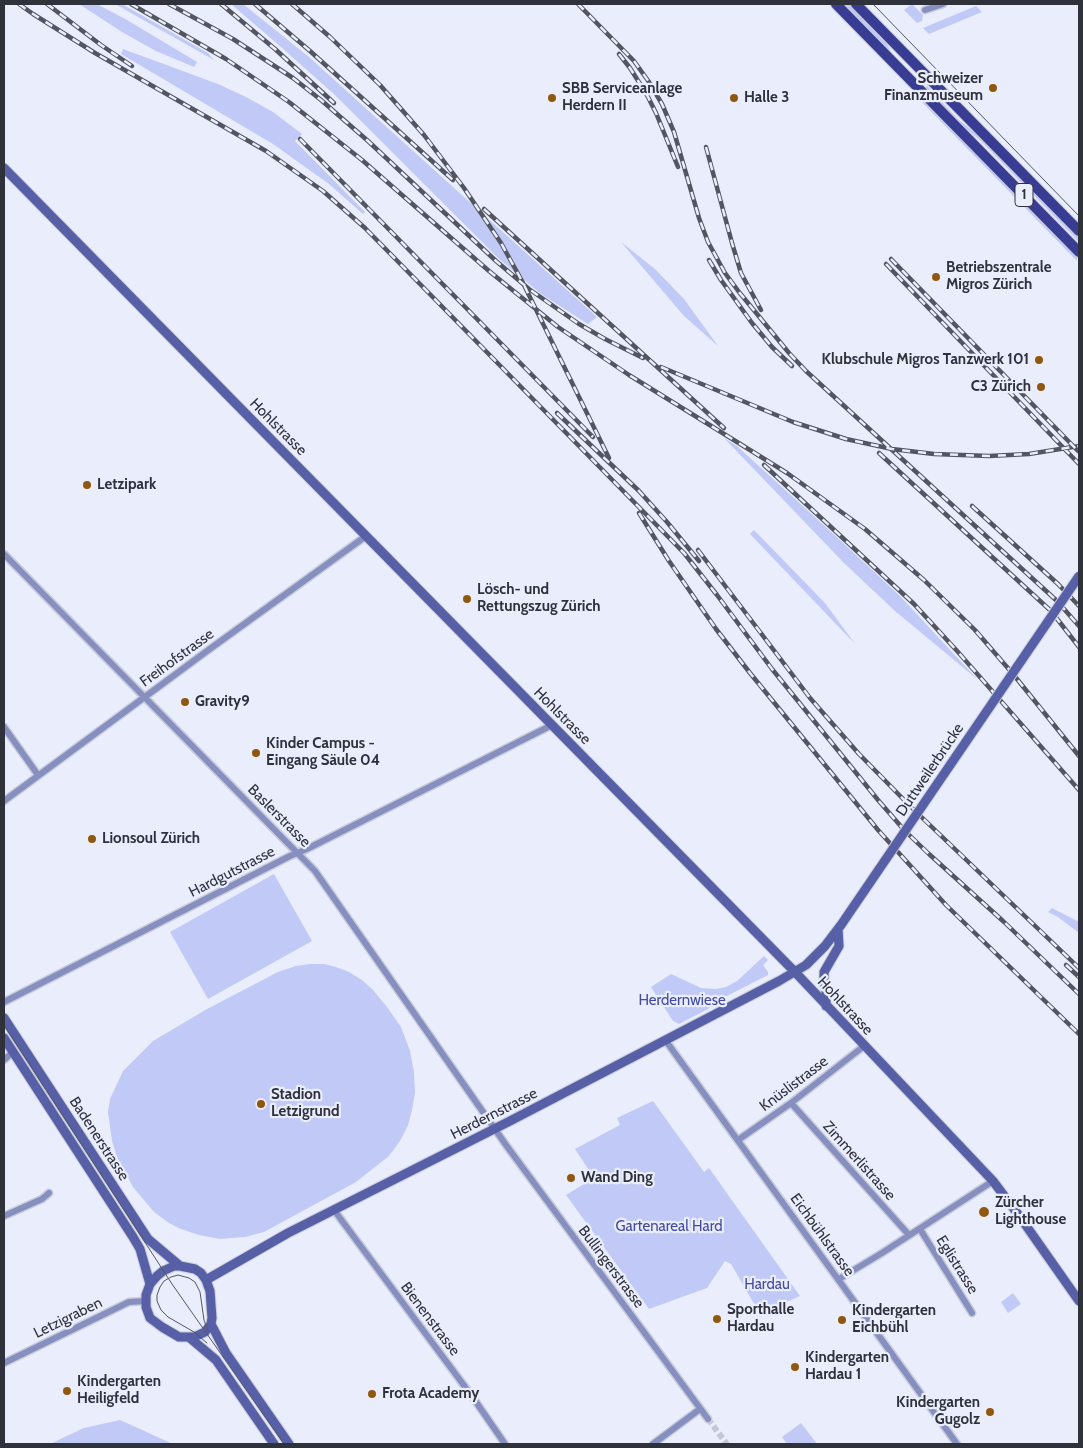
<!DOCTYPE html>
<html>
<head>
<meta charset="utf-8">
<style>
  body { margin:0 }
  #map { position:relative; width:1083px; height:1448px; overflow:hidden; background:#e9edfc; font-family:Cabin,sans-serif }
  canvas { display:block }
  .frame { position:absolute; inset:0; border:5px solid #2f313b; pointer-events:none }
</style>
</head>
<body>
<div id="map">
<canvas width="1083" height="1448"></canvas>
<div class="frame"></div>
</div>
<script>
const context = document.querySelector('canvas').getContext('2d');
context.lineJoin = 'round';
function fillPath(path, color) { context.fillStyle = color; context.fill(path, 'evenodd'); }
const toPath = rows => new Path2D(rows.map(r => 'M' + r).join(''));
function stroke(path, color, width, dash) { context.strokeStyle = color; context.lineWidth = width; context.lineCap = dash ? 'butt' : 'round'; context.setLineDash(dash || []); context.stroke(path); }
function drawText(font, color, halo, rows, align = 'center') {
  context.font = font + ' Cabin,sans-serif'; context.lineWidth = 4.5; context.setLineDash([]); context.textBaseline = 'middle'; context.strokeStyle = halo; context.fillStyle = color; for (const [text, x, y, turn = 0] of rows) {
    context.save(); context.translate(x, y); context.rotate((+turn || 0) * Math.PI / 180); context.textAlign = isNaN(turn) ? turn : align; if (halo) context.strokeText(text, 0, 0); context.fillText(text, 0, 0); context.restore();
  }
}
fillPath(toPath([
  [79,4,97,4,127,20,197,62,194,67,156,51,122,32],
  [115,4,122,4,208,53,214,60],
  [231,4,243,4,309,57,597,317,588,324,541,294,499,259,335,95,281,47],
  [842,4,851,4,885,40,891,52],
  [912,4,923,15,922,21,917,23,904,10],
  [976,6,982,12,929,34,923,28],
  [123,49,218,84,246,97,273,112,302,134,295,141,365,212,363,214,329,184,273,144,121,54],
  [927,86,959,120,979,136,1079,238,1079,242,980,140,960,124,924,88],
  [919,94,1078,258,1076,260,916,96],
  [621,242,655,269,684,299,718,346,684,316],
  [724,438,737,446,840,540,900,596,977,679,895,611,844,563],
  [754,530,825,603,855,644,750,534],
  [274,874,312,941,208,999,170,932],
  [1052,908,1079,922,1079,933,1058,917,1048,912],
  [764,956,768,960,763,965,768,972,768,975,764,977,719,1000,708,1009,679,1024,673,1021,651,987,671,974,701,988,716,989,726,987,737,981],
  [310,964,324,964,336,967,349,972,362,980,373,990,387,1007,401,1027,410,1051,414,1072,415,1093,412,1110,408,1125,400,1141,389,1156,356,1182,264,1232,245,1237,220,1239,199,1235,181,1229,169,1223,154,1212,133,1187,117,1157,112,1141,108,1112,110,1099,123,1071,153,1041,207,1009,278,972,296,966],
  [653,1101,704,1172,709,1168,800,1296,760,1314,731,1264,725,1261,707,1288,649,1309,566,1195,594,1178,575,1149,620,1125,617,1118],
  [1013,1293,1021,1304,1008,1313,1001,1302],
  [120,1420,173,1444,50,1444,84,1428],
  [801,1423,817,1444,787,1444,782,1437]
]), '#c1caf6');
stroke(toPath([
  [708,1419,727,1444]
]), '#c4c7d5', 6, [6, 3]);
const street = toPath([
  [925,10,943,4],
  [4,554,315,871,506,1145,708,1419],
  [4,727,38,775],
  [4,801,207,651,366,536],
  [4,1002,290,856,307,849,552,725],
  [666,1041,957,1444],
  [4,1060,13,1052],
  [791,1103,909,1235],
  [738,1140,791,1103,864,1046],
  [334,1210,474,1399,505,1444],
  [4,1216,42,1199,49,1193],
  [920,1229,972,1313],
  [839,1279,882,1253,993,1181],
  [4,1363,129,1302,146,1301],
  [653,1444,700,1409]
]);
const secondary = toPath([
  [4,168,795,972,993,1181,1020,1217,1079,1301],
  [826,1006,826,990,824,982,824,972,839,946,838,929],
  [4,1018,148,1239,180,1266],
  [4,1038,133,1237,140,1249,150,1284],
  [174,1266,180,1266,195,1269,201,1273,206,1280,210,1291,212,1318,211,1324,205,1332,194,1337,179,1337,162,1327,150,1318,146,1307,146,1295,150,1284,157,1276,163,1271,174,1266],
  [206,1280,288,1233,510,1121,779,981,806,965,825,946,841,925],
  [211,1324,226,1353,289,1444],
  [190,1338,216,1360,274,1444]
]);
const primary = toPath([
  [836,4,1079,252],
  [856,4,1079,231]
]);
stroke(street, '#c8cbd9', 9);
stroke(secondary, '#c8cbd9', 11);
stroke(primary, '#c8cbd9', 12);
stroke(street, '#868fc0', 6);
stroke(secondary, '#5760a6', 9);
stroke(primary, '#383c92', 10);
stroke(toPath([
  [873,4,1079,216],
  [4,1025,172,1284,284,1444],
  [207,1343,194,1332,168,1317,161,1310,157,1301,157,1295,160,1287,164,1281,171,1277,178,1275,189,1278,195,1282,200,1292,204,1320,208,1331]
]), '#535661', 1);
const rail = toPath([
  [19,4,33,14,95,53,266,151,323,191,365,228,684,553,717,595,772,669,878,800,905,831,929,854,1003,921,1079,994],
  [47,4,101,45,132,66],
  [131,4,226,59,289,102,362,160,489,271,558,327,629,375,787,473,865,529,924,580,975,630,1013,674,1079,756],
  [169,4,233,39,293,78,321,100,368,141,496,261,529,289,579,324,605,339,643,358],
  [221,4,275,49,334,103],
  [255,4,310,51,453,180],
  [292,4,330,37,380,85,424,135,464,188,501,243,522,281,609,458],
  [578,4,634,61,649,82,662,104,674,132,699,218,708,242,725,273,739,292,789,353,806,371,1057,601,1079,626],
  [619,54,630,68,647,95,656,113,678,167],
  [300,139,593,437],
  [706,147,732,243,741,273,761,310],
  [484,209,724,428],
  [891,259,1078,451],
  [709,260,721,280,752,323,772,347,792,366],
  [886,264,1079,464],
  [661,367,793,422,846,439,892,449,934,454,989,456,1029,454,1079,446],
  [557,413,639,491,667,522,699,561],
  [879,453,1051,611,1079,647],
  [764,465,914,604,958,652,1079,790],
  [972,506,1058,584,1079,606],
  [639,513,669,561,716,629,750,673,878,830,946,905,1079,1034],
  [698,550,810,698,859,754,910,806,1079,968],
  [1066,965,1079,977]
]);
stroke(rail, '#535661', 4.5);
stroke(rail, '#e9edfc', 2.5, [8]);
const secondaryBridge = toPath([
  [841,925,1079,576]
]);
stroke(secondaryBridge, '#c8cbd9', 11, []);
stroke(secondaryBridge, '#5760a6', 9);
for (const [x, y, r, color] of [
  [993,88,5,"#90580f"],
  [552,98,5,"#90580f"],
  [734,98,5,"#90580f"],
  [936,277,5,"#90580f"],
  [1039,360,5,"#90580f"],
  [1041,387,5,"#90580f"],
  [87,485,5,"#90580f"],
  [467,599,5,"#90580f"],
  [185,702,5,"#90580f"],
  [256,753,5,"#90580f"],
  [92,839,5,"#90580f"],
  [261,1104,5,"#90580f"],
  [571,1178,5,"#90580f"],
  [984,1212,6,"#90580f"],
  [717,1319,5,"#90580f"],
  [842,1320,5,"#90580f"],
  [795,1367,5,"#90580f"],
  [67,1391,5,"#90580f"],
  [372,1394,5,"#90580f"],
  [990,1412,5,"#90580f"]
]) { const dot = new Path2D(); dot.arc(x, y, r, 0, 2 * Math.PI); context.fillStyle = color; context.fill(dot); stroke(dot, '#e9edfc', 2); }
for (const [x, y, w] of [
  [1024,195,18]
]) { const box = new Path2D(); box.roundRect(x - w / 2, y - 11.5, w, 23, 4); context.fillStyle = '#e9edfc'; context.fill(box); stroke(box, '#2f313b', 1); }
drawText('bold 14px', '#2f313b', null, [
  ["1",1024,195]
]);
drawText('bold 15px', '#2f313b', '#e9edfc', [
  ["Schweizer",983,79,"right"],
  ["Finanzmuseum",983,96,"right"],
  ["SBB Serviceanlage",562,89],
  ["Herdern II",562,106],
  ["Halle 3",744,98],
  ["Betriebszentrale",946,268],
  ["Migros Zürich",946,285],
  ["Klubschule Migros Tanzwerk 101",1029,360,"right"],
  ["C3 Zürich",1031,387,"right"],
  ["Letzipark",97,485],
  ["Lösch- und",477,590],
  ["Rettungszug Zürich",477,607],
  ["Gravity9",195,702],
  ["Kinder Campus -",266,744],
  ["Eingang Säule 04",266,761],
  ["Lionsoul Zürich",102,839],
  ["Stadion",271,1095],
  ["Letzigrund",271,1112],
  ["Wand Ding",581,1178],
  ["Zürcher",995,1203],
  ["Lighthouse",995,1220],
  ["Sporthalle",727,1310],
  ["Hardau",727,1327],
  ["Kindergarten",852,1311],
  ["Eichbühl",852,1328],
  ["Kindergarten",805,1358],
  ["Hardau 1",805,1375],
  ["Kindergarten",77,1382],
  ["Heiligfeld",77,1399],
  ["Frota Academy",382,1394],
  ["Kindergarten",980,1403,"right"],
  ["Gugolz",980,1420,"right"]
], 'left');
drawText('15px', '#2f313b', '#e9edfc', [
  ["Hohlstrasse",278,427,45],
  ["Freihofstrasse",177,658,-36],
  ["Hohlstrasse",562,716,45],
  ["Duttweilerbrücke",930,770,-56],
  ["Baslerstrasse",279,816,45],
  ["Hardgutstrasse",232,872,-27],
  ["Hohlstrasse",845,1006,47],
  ["Knüslistrasse",794,1084,-37],
  ["Herdernstrasse",494,1114,-27],
  ["Badenerstrasse",99,1139,57],
  ["Zimmerlistrasse",859,1161,48],
  ["Eichbühlstrasse",822,1235,54],
  ["Eglistrasse",957,1265,58],
  ["Bullingerstrasse",611,1267,53],
  ["Letzigraben",68,1318,-26],
  ["Bienenstrasse",430,1319,53]
]);
drawText('15px', '#444a9e', '#e9edfc', [
  ["Herdernwiese",682,1001],
  ["Gartenareal Hard",669,1227],
  ["Hardau",767,1285]
]);
</script>
</body>
</html>
